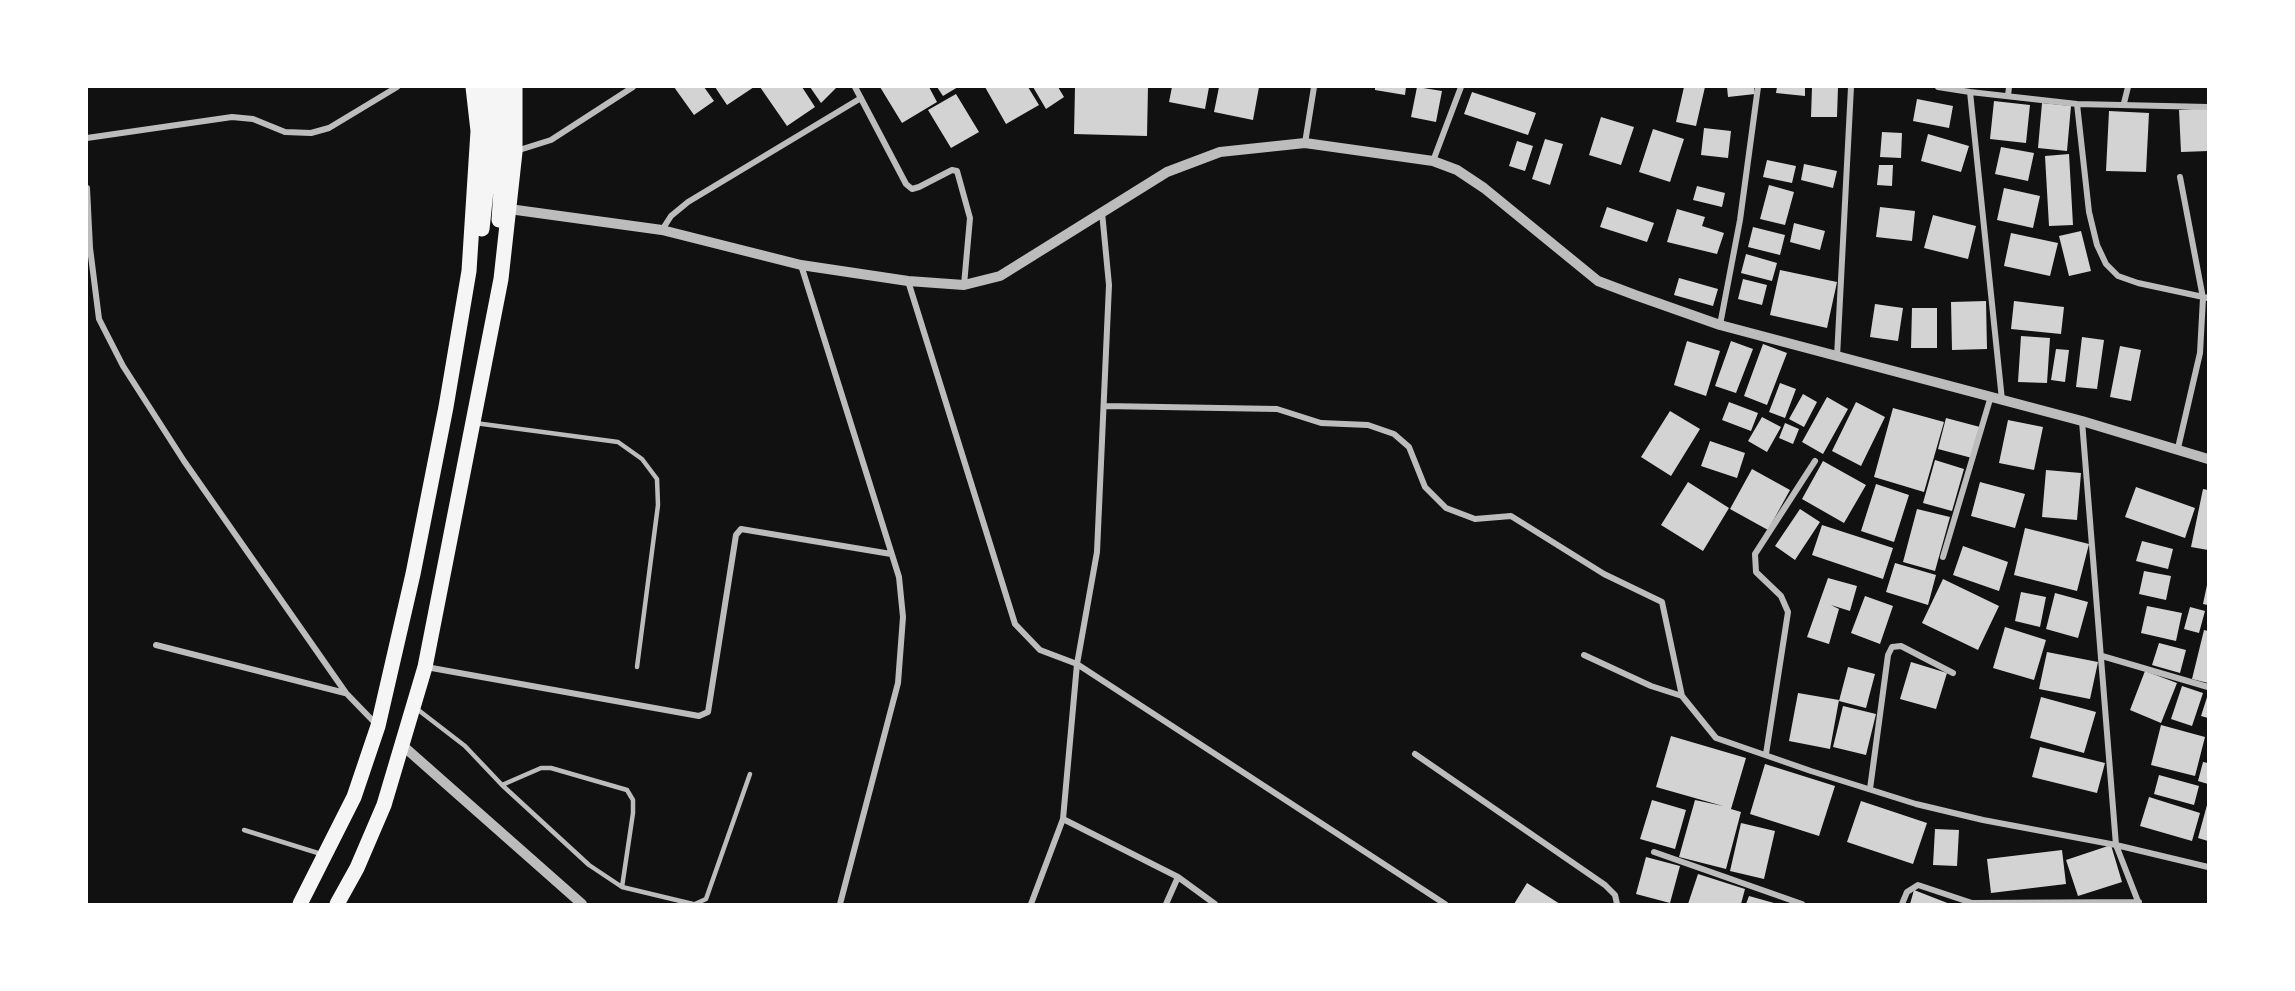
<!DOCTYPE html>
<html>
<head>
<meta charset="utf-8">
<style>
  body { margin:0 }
  #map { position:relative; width:2295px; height:991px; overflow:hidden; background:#111; font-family:Cabin,sans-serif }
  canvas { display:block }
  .frame { position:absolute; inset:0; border:88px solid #fff; pointer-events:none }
</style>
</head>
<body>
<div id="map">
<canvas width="2295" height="991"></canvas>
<div class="frame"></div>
</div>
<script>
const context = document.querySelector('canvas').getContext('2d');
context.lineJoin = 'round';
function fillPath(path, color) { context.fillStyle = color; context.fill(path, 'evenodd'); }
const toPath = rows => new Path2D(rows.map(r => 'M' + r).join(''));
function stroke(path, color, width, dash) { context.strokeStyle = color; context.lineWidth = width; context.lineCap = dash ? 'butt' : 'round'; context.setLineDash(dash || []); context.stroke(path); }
fillPath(toPath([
  [674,87,704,87,714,101,694,115],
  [715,87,754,87,727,105],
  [760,87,802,87,815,107,787,126],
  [810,87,835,87,836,88,821,103],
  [880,87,929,87,937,102,902,123],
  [937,87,958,87,943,96],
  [985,87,1028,87,1039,105,1006,124],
  [1033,87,1058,87,1064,97,1046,109],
  [1075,87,1148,87,1147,136,1074,134],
  [1172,87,1209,87,1205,109,1169,102],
  [1219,87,1259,87,1253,120,1214,112],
  [1375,87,1406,87,1405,95,1375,90],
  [1417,87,1442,91,1436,122,1411,117],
  [1684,87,1705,87,1696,126,1676,122],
  [1727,87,1754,87,1755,94,1728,97],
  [1777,87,1805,87,1805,96,1776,93],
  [1812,87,1838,87,1837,117,1811,117],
  [1472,92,1536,113,1528,135,1464,114],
  [956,94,979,132,951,148,928,110],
  [1917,99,1953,106,1949,128,1913,121],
  [1994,101,2030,105,2026,143,1990,139],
  [2042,103,2071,106,2067,151,2038,148],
  [2208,108,2208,151,2181,152,2179,110],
  [2109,111,2149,113,2146,172,2106,171],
  [1601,117,1634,127,1621,165,1589,155],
  [1704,128,1731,131,1728,158,1701,155],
  [1653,129,1684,139,1670,182,1639,172],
  [1882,132,1902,133,1901,158,1880,157],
  [1928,134,1969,146,1961,172,1921,161],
  [1545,139,1563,144,1550,185,1532,179],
  [1517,141,1533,146,1525,171,1509,166],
  [2001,147,2034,153,2028,181,1995,174],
  [2069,154,2073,225,2049,226,2045,156],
  [1767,160,1796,166,1792,183,1763,177],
  [1804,164,1837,171,1833,188,1801,180],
  [1879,165,1893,165,1892,186,1877,185],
  [1769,185,1794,192,1785,225,1760,219],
  [1697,186,1725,193,1722,207,1693,200],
  [2004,188,2040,196,2033,228,1997,220],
  [1607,207,1654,223,1647,242,1600,227],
  [1880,207,1915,211,1912,241,1876,237],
  [1677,209,1705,217,1702,226,1724,233,1717,254,1667,242],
  [1933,215,1976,226,1968,259,1924,248],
  [1794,223,1825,231,1820,250,1790,242],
  [1753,227,1785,235,1780,255,1748,247],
  [2081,231,2091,271,2069,276,2059,236],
  [2011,233,2058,243,2050,276,2004,266],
  [1746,254,1777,263,1772,281,1741,273],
  [1780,270,1837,282,1827,328,1770,315],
  [1679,278,1718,289,1713,306,1674,295],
  [1743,279,1767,285,1762,305,1738,299],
  [1986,301,1987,349,1952,350,1951,302],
  [2014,301,2064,307,2061,334,2011,329],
  [1875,304,1903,308,1898,341,1870,337],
  [1912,308,1937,308,1937,348,1911,348],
  [2021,336,2050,338,2047,383,2018,382],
  [2082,337,2104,340,2097,389,2076,387],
  [1687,341,1720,351,1706,396,1674,385],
  [1731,341,1753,349,1736,393,1715,386],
  [1763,344,1787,353,1767,405,1744,396],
  [2120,346,2141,350,2131,401,2110,397],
  [2056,349,2069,350,2065,382,2051,380],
  [1780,383,1796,389,1785,418,1769,412],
  [1803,394,1817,402,1804,427,1789,419],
  [1827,397,1848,409,1823,454,1802,442],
  [1729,402,1758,413,1751,431,1722,420],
  [1856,402,1885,417,1861,466,1832,451],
  [1893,408,1944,422,1924,492,1874,477],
  [1670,411,1700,429,1671,476,1641,457],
  [1762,417,1781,427,1767,452,1748,441],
  [1946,418,1980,427,1972,458,1938,449],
  [2008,420,2043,427,2034,470,1999,463],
  [1785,423,1799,429,1793,444,1779,438],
  [1710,441,1745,453,1737,478,1701,466],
  [1935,460,1964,469,1952,511,1923,503],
  [1823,461,1866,485,1844,523,1802,499],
  [1752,469,1790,490,1768,530,1730,509],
  [2046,470,2081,473,2077,520,2042,517],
  [1688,482,1729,508,1703,551,1661,525],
  [1980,482,2025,494,2015,528,1971,516],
  [1876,484,1909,495,1894,542,1861,531],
  [2136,487,2195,508,2185,538,2125,517],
  [2203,489,2208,490,2208,550,2191,547],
  [1800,509,1820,522,1795,560,1775,546],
  [1917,509,1950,517,1935,571,1903,562],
  [1822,525,1893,548,1883,579,1812,555],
  [2025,528,2089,544,2077,591,2014,575],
  [2142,541,2173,549,2168,569,2136,561],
  [1963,546,2008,562,1999,591,1953,575],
  [1895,563,1936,575,1928,605,1886,592],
  [2144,571,2171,576,2166,600,2139,594],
  [1828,578,1857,586,1850,611,1831,605,1839,609,1829,644,1807,637],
  [1943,579,1999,606,1978,650,1922,623],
  [2207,585,2208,586,2208,605,2203,604],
  [2021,592,2046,597,2040,627,2015,621],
  [2055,593,2088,602,2078,638,2046,629],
  [1865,596,1893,606,1880,644,1851,633],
  [2147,606,2182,613,2176,641,2141,633],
  [2190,607,2205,611,2199,633,2184,629],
  [2005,627,2046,640,2034,680,1993,668],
  [2204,630,2208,631,2208,683,2192,679],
  [2159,643,2186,650,2180,673,2152,665],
  [2047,652,2098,662,2090,699,2039,689],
  [1911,662,1947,673,1936,709,1900,699],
  [1848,667,1875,674,1866,708,1839,701],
  [2145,671,2177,683,2161,723,2130,710],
  [2182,686,2203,693,2192,726,2171,719],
  [1798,693,1839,700,1830,749,1789,741],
  [2208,694,2208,718,2201,716],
  [2041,697,2096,712,2084,753,2030,738],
  [1843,706,1876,714,1866,755,1833,747],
  [2161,725,2205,737,2195,776,2151,765],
  [1671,736,1746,758,1731,809,1741,812,1726,869,1679,857,1695,800,1723,806,1656,787],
  [2040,747,2105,763,2097,793,2032,777],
  [2203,762,2208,763,2208,784,2198,781],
  [1765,764,1835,786,1819,836,1750,814],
  [2159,775,2199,786,2194,805,2154,794],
  [2149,797,2200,813,2192,841,2140,826],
  [1652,800,1686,810,1675,849,1640,839],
  [1861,801,1927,823,1913,864,1847,842],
  [2207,805,2208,806,2208,841,2198,838],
  [1741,823,1775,831,1764,879,1730,871],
  [1935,829,1959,830,1957,866,1933,865],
  [2111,845,2122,882,2078,896,2066,860],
  [2062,850,2066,884,1991,893,1987,859],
  [1646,857,1680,866,1670,903,1636,894],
  [1698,874,1745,889,1741,904,1688,904],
  [1527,883,1560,904,1514,904],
  [1914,890,1950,904,1910,904],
  [1749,896,1774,903,1774,904,1746,904]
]), '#d3d3d3');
stroke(toPath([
  [475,423,618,442,642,459,657,479,658,505,637,667],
  [417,709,465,746,502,785,589,865,622,887,693,904],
  [502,785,541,768,551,768,627,790,633,800,633,813,622,887],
  [244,830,321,854],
  [695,904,706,899,750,774]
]), '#bcbcbc', 4.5);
stroke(toPath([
  [855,87,906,184,912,189,919,187,952,170,957,171,970,218,964,285],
  [1938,87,1970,92,2002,400],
  [1970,92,2077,104,2208,107],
  [2008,96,2009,87],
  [2124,103,2128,87],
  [2077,104,2089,212,2097,245,2106,264,2118,276,2138,283,2208,298],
  [87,138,232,117,253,119,285,132,311,133,329,128,397,87],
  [1305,143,1314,87],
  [516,151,551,140,633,87],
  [1433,161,1461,87],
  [87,188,90,248,99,319,123,366,184,461,346,693,376,724],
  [662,230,671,216,688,202,861,98],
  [801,265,899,577,903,617,898,683,840,904],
  [908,281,1015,624,1040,650,1077,664,1445,904],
  [1720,325,1740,220,1758,87],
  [1837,357,1851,87],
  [1105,406,1277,409,1321,423,1368,425,1394,434,1409,447,1425,487,1446,508,1475,519,1511,516,1604,574,1662,602,1682,696],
  [2082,421,2116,845,2139,904],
  [2178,448,2200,353,2203,298,2180,177],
  [1943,557,1991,396],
  [156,645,345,693],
  [1584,655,1651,686,1682,696,1716,738,1811,771,1916,804,1983,820,2116,845,2208,867],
  [2102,656,2208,687],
  [426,667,699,716,708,712,736,535,741,529,891,554],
  [1415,754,1605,885,1615,895,1617,904],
  [1766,754,1788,612,1781,596,1756,572,1755,554,1815,461],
  [1870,789,1888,655,1892,647,1901,646,1953,673],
  [1063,819,1178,877,1215,904],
  [1654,852,1802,904],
  [1031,904,1063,819,1077,664,1097,552,1109,285,1102,212],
  [1166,904,1178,877],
  [1902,904,1907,892,1918,885,1972,903,2139,902]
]), '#bcbcbc', 6);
stroke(toPath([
  [509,209,662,230,801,265,908,281,964,285,1000,276,1167,172,1220,152,1305,143,1433,161,1457,170,1484,188,1598,281,1635,295,1720,325,2082,421,2208,459],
  [402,745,582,904]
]), '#bcbcbc', 10);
stroke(toPath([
  [499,220,505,133,500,87],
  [482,229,492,134,488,87],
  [300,904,354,797,378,726,413,574,446,407,469,271,478,131,473,87],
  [337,904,357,868,384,805,425,667,501,279,515,152,515,87]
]), '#f5f5f5', 15);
</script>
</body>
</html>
